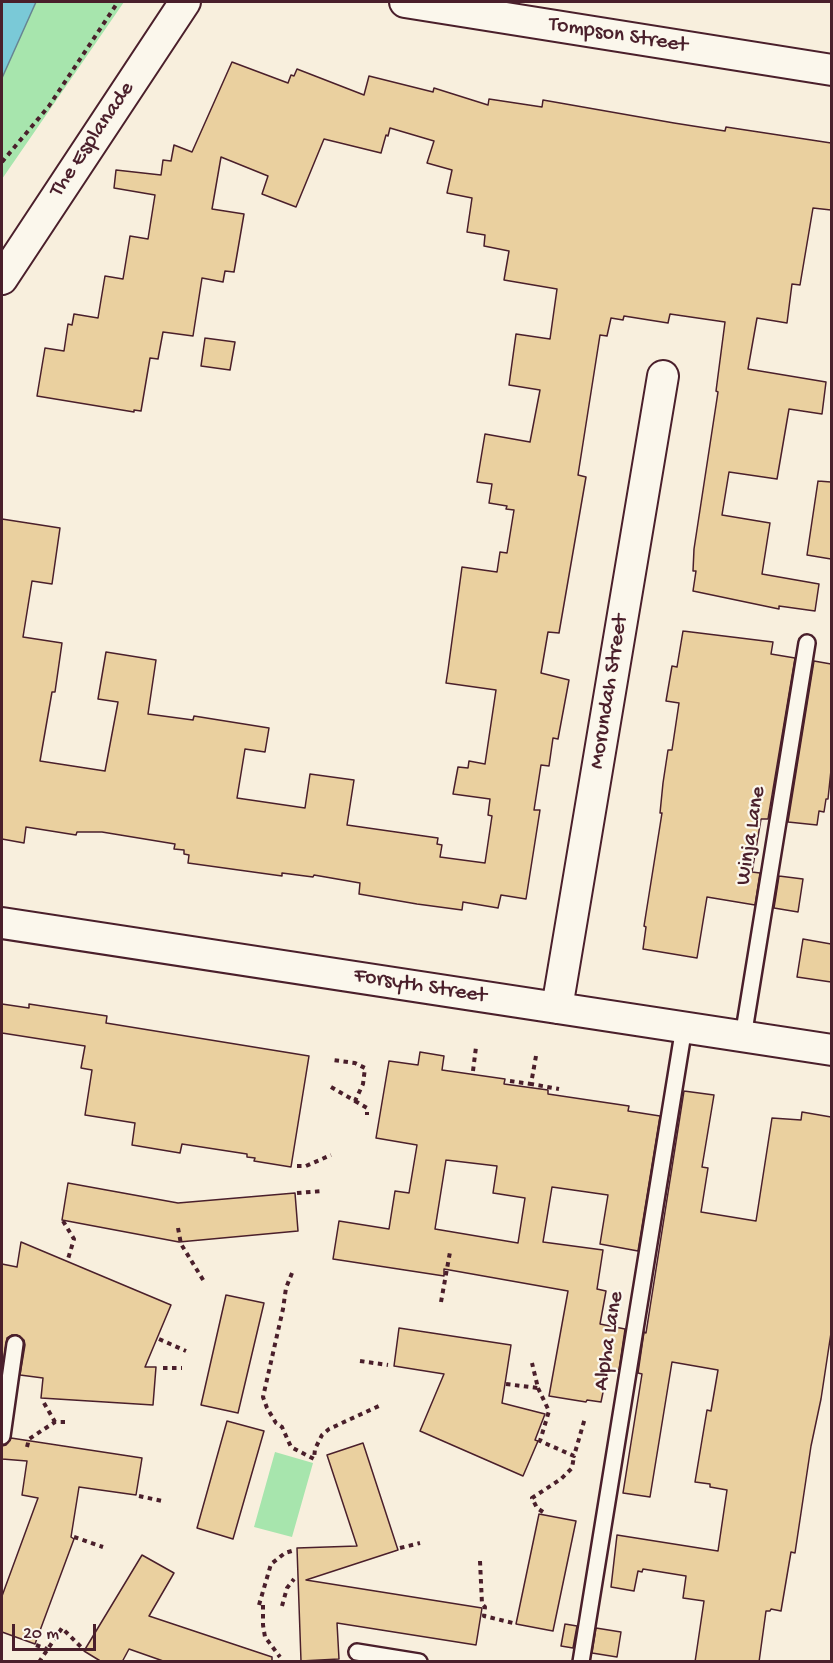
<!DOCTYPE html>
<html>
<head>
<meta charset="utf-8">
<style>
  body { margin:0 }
  #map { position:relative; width:833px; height:1663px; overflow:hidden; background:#f8efdd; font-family:"Gochi Hand",sans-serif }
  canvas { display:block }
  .frame { position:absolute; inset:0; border:3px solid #4a1f2b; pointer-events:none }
  .scale { position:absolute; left:12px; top:1624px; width:84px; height:27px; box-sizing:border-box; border:3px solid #4a1f2b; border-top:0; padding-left:8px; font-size:18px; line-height:21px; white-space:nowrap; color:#4a1f2b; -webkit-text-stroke:4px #fbf7ec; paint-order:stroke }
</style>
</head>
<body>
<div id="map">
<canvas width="833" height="1663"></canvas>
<div class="frame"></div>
<div class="scale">20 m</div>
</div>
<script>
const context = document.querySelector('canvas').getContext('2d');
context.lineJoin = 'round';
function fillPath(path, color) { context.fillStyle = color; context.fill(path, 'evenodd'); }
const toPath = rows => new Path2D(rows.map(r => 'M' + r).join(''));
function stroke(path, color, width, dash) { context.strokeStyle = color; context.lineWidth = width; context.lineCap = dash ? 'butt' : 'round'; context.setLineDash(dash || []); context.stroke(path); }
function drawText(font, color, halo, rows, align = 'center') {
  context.font = font + ' "Gochi Hand",sans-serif'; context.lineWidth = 4.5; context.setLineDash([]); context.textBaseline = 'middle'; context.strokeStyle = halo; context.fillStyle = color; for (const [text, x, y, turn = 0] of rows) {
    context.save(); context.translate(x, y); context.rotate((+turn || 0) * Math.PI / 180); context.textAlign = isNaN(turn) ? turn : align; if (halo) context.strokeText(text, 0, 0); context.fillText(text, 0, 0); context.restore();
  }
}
fillPath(toPath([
  [2,2,124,2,2,179],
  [275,1452,313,1463,292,1537,254,1527]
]), '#a7e5ad');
const water = toPath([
  [2,2,36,2,2,78,2,2]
]);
fillPath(water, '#7ac9d7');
stroke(water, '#678592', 1.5);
const building = toPath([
  [232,62,288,83,291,75,294,76,297,69,364,95,369,76,433,92,434,88,488,105,489,99,542,107,543,100,674,123,725,131,726,127,831,143,831,210,813,208,800,285,792,284,787,323,757,318,748,369,826,382,822,414,789,409,777,479,729,472,722,515,770,523,762,574,819,584,815,611,779,606,779,609,693,591,696,571,693,571,694,549,718,392,716,391,725,322,670,314,668,323,624,316,623,320,611,318,607,336,600,335,578,475,586,477,559,633,548,632,541,673,569,680,558,739,553,738,549,766,541,765,534,810,540,810,526,899,501,895,498,908,463,902,462,910,417,904,359,894,360,883,314,875,313,877,282,873,282,876,188,863,189,855,184,854,184,850,174,849,175,844,102,832,77,832,76,835,26,827,24,843,2,839,2,519,60,528,52,584,32,581,23,637,62,643,55,692,52,692,40,761,105,771,118,702,98,699,106,652,156,660,148,714,193,720,194,716,269,728,265,752,245,749,237,798,305,808,310,774,354,780,347,825,438,838,437,844,442,845,440,857,485,863,492,816,488,815,490,799,453,794,458,767,468,768,469,761,485,764,496,690,446,683,448,670,462,567,497,572,500,552,507,553,514,510,506,509,507,506,489,503,492,484,477,482,485,434,530,442,540,390,509,385,516,334,550,339,557,289,504,280,509,251,484,246,485,235,467,232,472,198,447,193,452,170,427,163,434,141,390,128,388,136,386,135,381,153,324,139,296,207,262,194,268,176,221,157,212,209,244,214,234,272,225,271,223,282,202,278,193,336,163,332,158,359,150,358,141,411,134,410,134,412,37,396,45,348,64,351,68,324,72,325,74,314,98,318,105,276,123,279,130,236,148,239,155,195,114,188,116,170,161,175,163,160,171,161,174,145,192,152,232,62],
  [205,338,235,342,230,370,201,366,205,338],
  [818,481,831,482,831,559,807,555,818,481],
  [683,631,773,642,771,654,795,658,768,819,761,819,752,872,760,873,755,905,707,897,697,958,643,949,646,927,644,926,662,813,660,813,663,783,668,750,672,750,679,703,666,701,672,666,677,667,683,631],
  [814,661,831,664,831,770,828,799,826,799,824,812,819,811,817,825,788,822,814,661],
  [779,876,803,879,798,912,774,908,779,876],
  [803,939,831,944,831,982,797,977,803,939],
  [2,1004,29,1008,29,1004,107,1016,106,1023,309,1056,291,1167,254,1161,255,1158,247,1157,247,1154,182,1144,180,1153,132,1145,135,1123,85,1115,92,1070,81,1068,85,1046,2,1033,2,1004],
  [420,1052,444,1056,442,1070,505,1079,504,1084,548,1090,548,1094,629,1106,628,1111,660,1116,638,1251,600,1244,608,1195,552,1187,543,1242,603,1250,597,1289,606,1291,600,1324,625,1329,619,1370,608,1368,601,1402,587,1400,586,1402,549,1396,568,1291,444,1269,444,1276,333,1259,339,1221,389,1229,395,1191,409,1193,417,1145,376,1138,389,1061,418,1065,420,1052],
  [446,1160,497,1166,493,1193,525,1198,518,1243,435,1229,446,1160],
  [684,1091,714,1095,702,1167,708,1168,701,1212,756,1221,772,1118,801,1120,802,1112,831,1117,831,1333,821,1399,811,1446,795,1553,791,1552,781,1611,771,1609,770,1611,766,1611,759,1662,695,1662,704,1601,683,1598,686,1576,643,1569,642,1572,638,1571,634,1591,611,1587,617,1535,718,1551,727,1490,710,1487,710,1484,695,1482,707,1410,711,1411,718,1370,672,1362,650,1497,623,1493,642,1374,638,1373,644,1332,646,1333,684,1091],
  [68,1183,178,1203,295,1193,298,1231,179,1242,62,1220,68,1183],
  [21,1242,171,1305,145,1367,156,1367,153,1405,41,1398,43,1378,20,1375,25,1345,24,1340,17,1335,12,1335,7,1338,2,1370,2,1264,17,1267,21,1242],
  [226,1295,264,1303,238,1413,201,1405,226,1295],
  [399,1328,511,1345,502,1403,545,1414,535,1440,538,1441,523,1476,420,1431,444,1374,394,1366,399,1328],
  [227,1421,264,1431,233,1539,197,1528,227,1421],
  [11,1438,142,1458,136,1495,79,1487,71,1537,74,1539,35,1644,2,1632,2,1596,38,1498,22,1495,27,1461,2,1459,2,1446,6,1445,11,1438],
  [363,1443,398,1550,306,1580,482,1608,476,1645,337,1623,339,1659,301,1661,297,1548,357,1546,327,1455,363,1443],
  [539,1514,576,1521,553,1631,516,1624,539,1514],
  [142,1555,174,1573,149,1616,272,1657,272,1662,166,1662,129,1649,122,1662,102,1662,84,1651,142,1555],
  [565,1624,577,1626,573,1648,561,1646,565,1624],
  [596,1628,621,1632,617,1657,592,1653,596,1628]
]);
fillPath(building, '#ead09f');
stroke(building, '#4a1f2b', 1.5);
const lane = toPath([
  [743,1037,807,643],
  [2,1436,15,1344],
  [357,1652,419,1662],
  [581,1662,684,1027]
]);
const street = toPath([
  [405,2,832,70],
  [2,279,185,2],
  [2,923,832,1050],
  [557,1008,663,376]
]);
stroke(lane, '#4a1f2b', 20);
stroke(street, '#4a1f2b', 34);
stroke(toPath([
  [2,162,49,106,118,2],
  [536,1056,531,1084,559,1089],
  [473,1071,476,1047],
  [510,1081,531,1084],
  [331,1087,355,1101,363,1084,365,1068,355,1063,333,1060],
  [355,1101,367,1108,367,1115],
  [297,1166,306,1166,331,1155],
  [297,1193,323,1191],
  [63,1221,74,1239,68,1259],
  [178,1228,181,1244,205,1283],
  [292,1273,286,1288,283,1309,263,1397,267,1408,276,1423,282,1427,291,1447,314,1459,315,1449,322,1435,329,1429,381,1405],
  [441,1302,450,1252],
  [159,1339,186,1351],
  [360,1361,388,1365],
  [163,1368,182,1368],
  [506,1384,538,1388,532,1363],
  [538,1388,549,1411,540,1441,574,1456,585,1418],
  [44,1403,55,1422],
  [27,1447,29,1439,55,1422,65,1422],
  [139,1496,162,1501],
  [543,1512,537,1508,532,1498,561,1479,572,1468,574,1456],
  [74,1537,103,1547],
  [400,1548,420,1543],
  [480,1561,482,1604,485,1607,484,1616,513,1623],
  [259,1605,271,1564,285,1553,295,1550],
  [263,1605,263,1625,265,1637,280,1657],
  [282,1606,287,1588,294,1579],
  [36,1645,47,1649],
  [39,1662,62,1628,82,1648]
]), '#4a1f2b', 4, [4.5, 4.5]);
stroke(lane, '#fbf7ec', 15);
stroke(street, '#fbf7ec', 30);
drawText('22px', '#4a1f2b', '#fbf7ec', [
  ["Tompson Street",618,36,9],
  ["The Esplanade",93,140,-56],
  ["Morundah Street",610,692,-81],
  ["Winja Lane",752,836,-81],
  ["Forsyth Street",420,987,9],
  ["Alpha Lane",610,1341,-81]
]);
</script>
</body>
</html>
